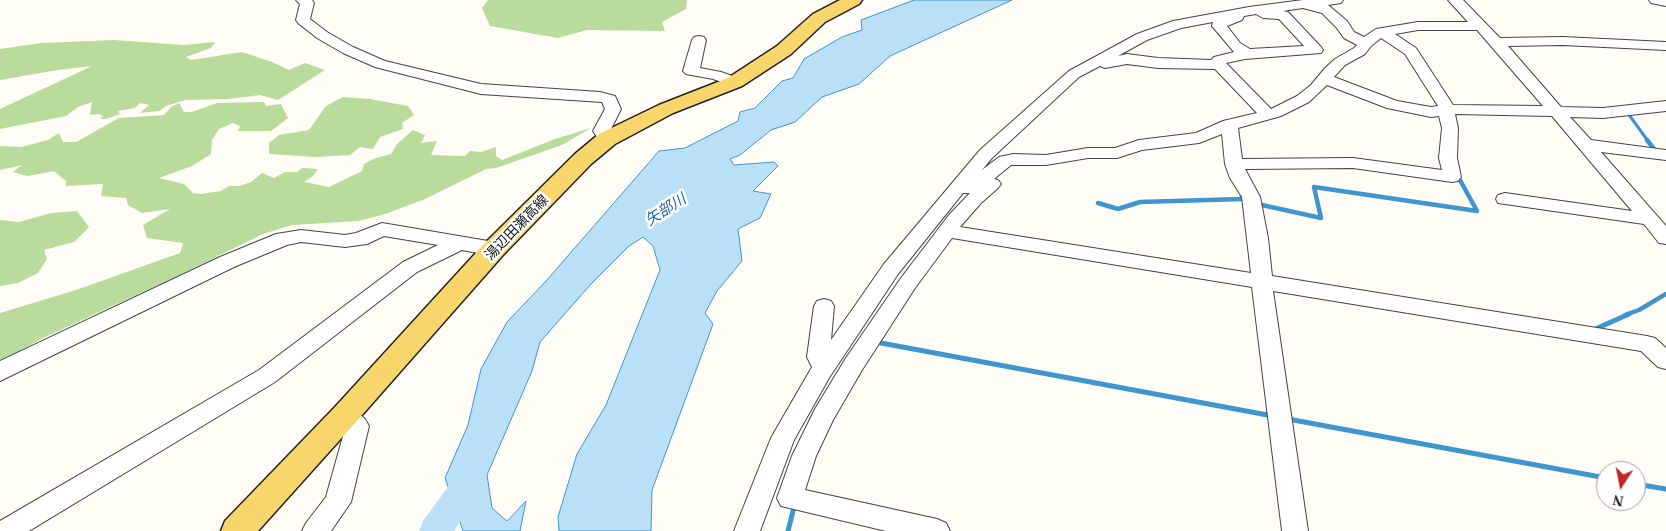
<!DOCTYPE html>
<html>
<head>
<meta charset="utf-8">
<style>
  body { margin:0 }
  #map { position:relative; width:1666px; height:531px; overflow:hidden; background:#fffdf5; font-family:Georgia,serif }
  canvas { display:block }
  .north { position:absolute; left:1596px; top:461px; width:50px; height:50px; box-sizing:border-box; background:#fff; border:1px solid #a0a0a0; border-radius:50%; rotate:191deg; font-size:14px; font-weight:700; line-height:20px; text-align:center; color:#111 }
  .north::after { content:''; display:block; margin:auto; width:18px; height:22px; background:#c4262e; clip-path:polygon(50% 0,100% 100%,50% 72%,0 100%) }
</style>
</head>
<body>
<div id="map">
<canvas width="1666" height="531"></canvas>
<div class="north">N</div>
</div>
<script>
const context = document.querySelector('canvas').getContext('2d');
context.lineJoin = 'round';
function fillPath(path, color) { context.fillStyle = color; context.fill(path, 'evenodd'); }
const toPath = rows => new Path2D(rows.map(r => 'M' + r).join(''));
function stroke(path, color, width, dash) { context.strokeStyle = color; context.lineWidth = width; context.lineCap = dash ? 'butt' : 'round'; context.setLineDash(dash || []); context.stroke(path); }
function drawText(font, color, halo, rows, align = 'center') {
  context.font = font + ' Georgia,"Noto Sans JP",serif'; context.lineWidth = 5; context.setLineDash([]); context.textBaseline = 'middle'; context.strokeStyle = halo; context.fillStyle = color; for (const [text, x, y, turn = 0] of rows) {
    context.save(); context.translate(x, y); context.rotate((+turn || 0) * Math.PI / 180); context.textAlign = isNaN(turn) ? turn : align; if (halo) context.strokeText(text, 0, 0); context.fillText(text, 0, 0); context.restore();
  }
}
fillPath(toPath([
  [488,0,686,0,687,1,686,9,662,22,665,31,587,30,558,38,490,26,482,8],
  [114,40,184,45,215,42,211,48,186,57,191,60,242,52,272,62,289,70,305,63,325,70,278,100,260,95,228,99,185,100,166,106,159,111,140,113,149,105,140,103,135,108,118,111,120,114,106,119,100,119,103,116,99,114,90,115,92,102,78,107,66,116,0,129,0,109,92,66,58,70,0,80,0,49,41,43],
  [343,97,370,99,408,106,414,115,402,123,403,129,380,137,373,149,360,147,350,155,315,157,269,154,269,143,279,135,309,130,326,106],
  [264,102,266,106,281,104,288,118,271,131,238,131,240,126,233,123,219,129,212,140,211,154,192,166,159,178,184,184,193,193,201,194,221,191,229,186,240,186,251,182,262,173,274,178,285,172,297,172,302,168,318,169,313,176,304,182,329,187,362,171,364,164,373,159,391,154,397,144,413,130,425,135,421,143,437,141,431,155,465,156,470,151,481,152,496,147,496,156,502,160,555,139,591,128,562,145,496,168,486,169,425,199,385,214,359,221,292,225,263,234,171,279,41,339,0,362,0,313,76,290,180,253,183,243,147,238,143,225,170,209,142,213,128,205,126,198,101,196,103,184,66,186,66,181,54,171,27,176,13,172,22,165,0,170,0,146,21,147,48,140,59,133,63,142,76,142,119,118,164,115,171,107,179,103,184,112,192,112,217,103],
  [77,211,89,227,74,242,44,250,47,259,38,273,18,283,0,286,0,220,19,222,51,213]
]), '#b9dc9c');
const water = toPath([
  [914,0,1012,0,890,56,859,84,822,97,795,122,771,130,740,155,730,159,734,165,774,162,778,166,753,191,771,194,760,218,738,229,742,261,717,291,705,313,713,324,652,490,651,531,559,531,558,517,577,454,606,405,660,270,653,246,643,237,629,246,591,284,540,342,532,371,487,475,492,508,507,521,526,501,520,531,463,531,445,478,468,425,481,369,507,322,546,281,659,151,685,148,738,121,740,112,755,108,782,81,793,78,804,59,842,37,862,30,861,20,914,0]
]);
fillPath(water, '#b9e0f7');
stroke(water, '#3f96cf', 1);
stroke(toPath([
  [1627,112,1648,141]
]), '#3f96cf', 3);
stroke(toPath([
  [1647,140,1654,149],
  [1098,203,1118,209,1140,202,1242,199,1242,195],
  [1262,205,1321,218,1314,187,1477,211,1460,180],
  [1625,315,1639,310,1666,294]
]), '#3f96cf', 4.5);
stroke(toPath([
  [1593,330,1629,314],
  [881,343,1273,416],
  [1288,419,1606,478],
  [1636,484,1666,489],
  [788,531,795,503]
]), '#3f96cf', 5);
fillPath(toPath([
  [470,468,481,472,486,481,454,531,419,531,423,521,459,472,470,468]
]), '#b9e0f7');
const minor = toPath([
  [296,0,312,0,314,3,310,19,327,32,353,47,385,61,481,84,600,92,615,96,621,109,610,131,616,139,613,143,607,144,601,143,593,131,605,109,602,102,481,94,375,67,343,53,317,38,298,23,296,20,300,4,296,0],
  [1303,0,1343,0,1341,3,1328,5,1347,21,1354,32,1364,37,1376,29,1418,22,1468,22,1448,0,1463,0,1500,38,1563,37,1666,42,1666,50,1563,45,1508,46,1561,107,1603,108,1666,101,1666,111,1603,118,1570,117,1591,140,1666,150,1666,160,1601,152,1666,226,1666,244,1659,243,1644,224,1498,203,1496,199,1498,195,1505,193,1632,211,1552,116,1455,114,1458,128,1457,158,1461,177,1458,181,1452,182,1353,168,1245,169,1260,197,1268,238,1272,276,1647,336,1655,338,1666,348,1666,369,1658,367,1641,351,1273,291,1308,531,1282,531,1252,287,952,238,915,288,862,370,833,420,816,456,805,490,937,519,946,523,950,531,886,531,781,506,777,498,792,456,815,409,846,358,901,278,949,215,970,193,963,193,898,274,829,378,794,440,760,531,734,531,771,438,812,367,807,357,814,306,817,301,824,299,831,301,834,306,831,340,884,264,980,150,1069,71,1137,34,1173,21,1249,7,1303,0],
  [1303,8,1322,13,1336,27,1344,38,1357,45,1354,48,1335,59,1325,68,1311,85,1297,96,1271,109,1226,63,1245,59,1321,53,1323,50,1321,47,1288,12,1283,11,1303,8],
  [1256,14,1263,18,1279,19,1304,46,1250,49,1240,43,1227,26,1242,20,1244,16,1256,14],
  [1213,22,1212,26,1234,52,1214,57,1211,60,1158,58,1127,54,1118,56,1147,40,1181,28,1213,22],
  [1418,30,1477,30,1543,106,1453,105,1416,48,1395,34,1418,30],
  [1381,38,1405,54,1438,106,1431,107,1397,101,1334,77,1345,65,1365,54,1371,46,1381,38],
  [1127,64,1158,68,1215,69,1257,113,1223,121,1196,133,1139,140,1115,148,1088,148,1046,155,1013,154,999,157,982,170,992,158,1079,77,1100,66,1105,68,1127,64],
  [1327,85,1387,108,1431,117,1439,116,1442,128,1439,158,1442,170,1353,158,1242,159,1238,128,1281,116,1309,102,1327,85],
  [1222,134,1225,164,1230,178,1242,197,1251,273,960,227,981,203,998,188,1001,184,998,180,994,179,1011,165,1046,165,1088,158,1117,158,1142,150,1199,143,1222,134],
  [1649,0,1666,0,1666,6,1651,3,1649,0],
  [699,36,704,37,706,40,700,68,721,72,741,79,743,82,741,85,735,87,713,79,686,74,683,71,692,40,694,37,699,36],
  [382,223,494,242,501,244,504,249,501,254,494,256,462,250,417,272,275,382,29,531,0,531,0,521,259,370,403,262,438,245,384,236,367,244,345,247,301,242,287,245,234,267,0,381,0,361,220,257,276,234,301,230,345,235,356,233,382,223],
  [345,406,353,408,365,419,369,426,351,502,331,531,302,531,306,523,326,497,345,429,337,422,333,415,337,408,345,406]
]);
const major = toPath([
  [840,0,862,0,859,4,825,22,791,54,742,86,673,113,615,144,591,164,503,255,355,423,258,531,221,531,225,521,335,407,485,243,575,154,599,134,659,105,728,78,777,46,813,14,840,0]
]);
stroke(minor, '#444', 2);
stroke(major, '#222', 3);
fillPath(minor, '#fff');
fillPath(major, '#f9d66b');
drawText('14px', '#111', '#fff', [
  ["湯辺田瀬高線",516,227,-46]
]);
drawText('italic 15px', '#1768a6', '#fff', [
  ["矢部川",665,209,-33]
]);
</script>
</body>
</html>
